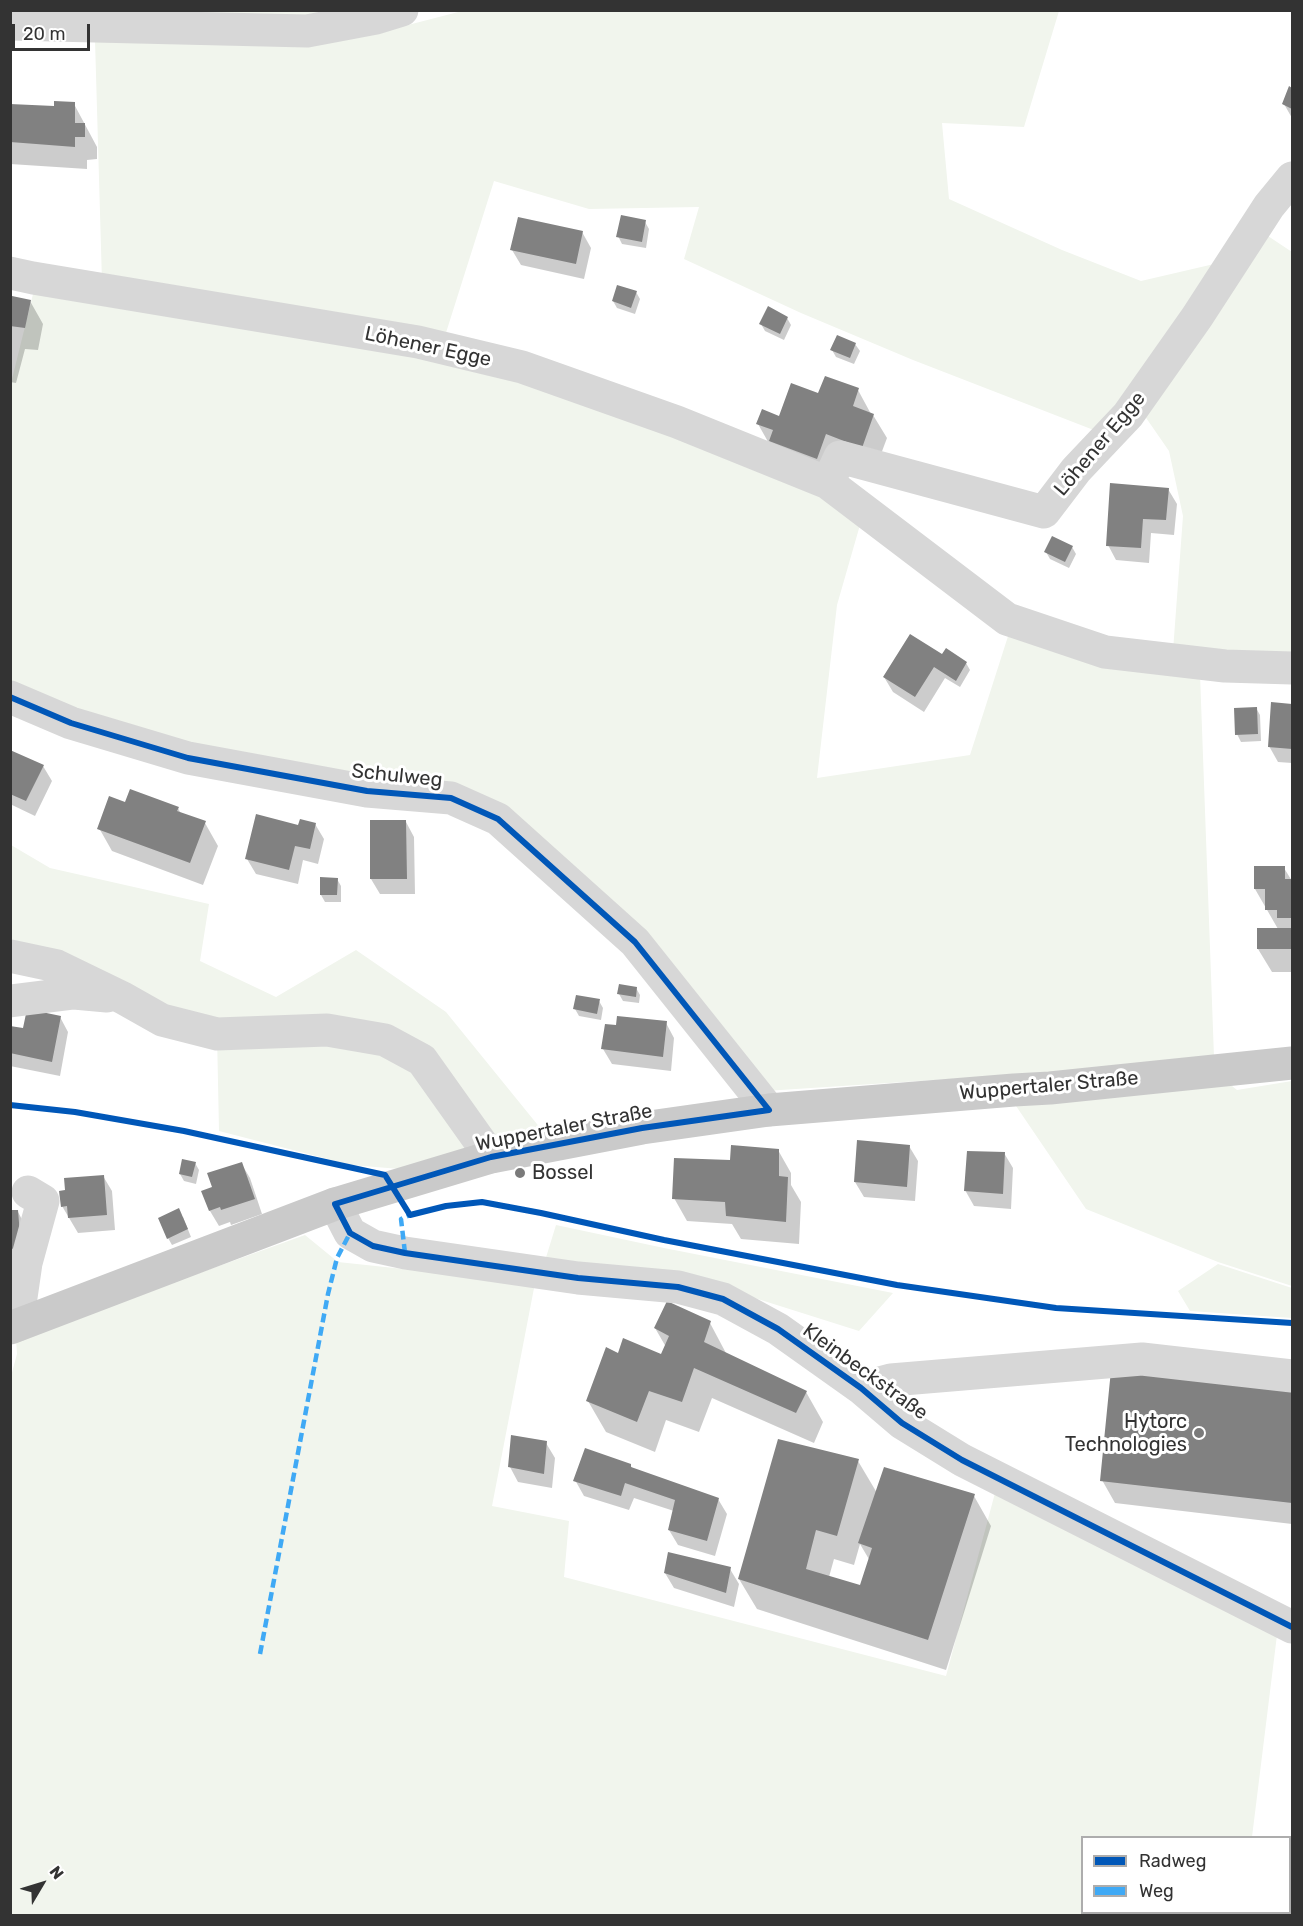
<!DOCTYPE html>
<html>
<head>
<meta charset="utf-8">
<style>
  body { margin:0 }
  #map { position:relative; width:1303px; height:1926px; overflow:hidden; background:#fff; font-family:Rubik,sans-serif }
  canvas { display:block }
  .frame { position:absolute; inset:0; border:12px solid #333; pointer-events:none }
  .legend { position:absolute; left:1081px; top:1836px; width:210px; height:78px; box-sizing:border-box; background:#fff; border:2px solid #adadad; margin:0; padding:8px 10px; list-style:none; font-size:18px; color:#333 }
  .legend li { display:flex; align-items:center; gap:12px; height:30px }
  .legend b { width:30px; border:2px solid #adadad }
  .north { position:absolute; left:12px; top:1854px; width:60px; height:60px; -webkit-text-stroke:4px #fff; paint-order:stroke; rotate:52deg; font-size:16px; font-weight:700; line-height:24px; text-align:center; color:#333 }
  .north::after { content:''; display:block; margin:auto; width:21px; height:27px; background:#333; clip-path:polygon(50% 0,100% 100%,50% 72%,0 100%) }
  .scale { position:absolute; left:12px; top:24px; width:78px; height:27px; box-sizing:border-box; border:3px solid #333; border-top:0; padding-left:8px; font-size:18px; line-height:21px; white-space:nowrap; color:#333; -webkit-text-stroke:4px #fff; paint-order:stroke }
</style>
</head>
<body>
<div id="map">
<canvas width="1303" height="1926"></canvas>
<div class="frame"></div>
<ul class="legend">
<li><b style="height:8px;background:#0057b8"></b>Radweg</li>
<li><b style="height:8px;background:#3fa9f5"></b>Weg</li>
</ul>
<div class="north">N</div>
<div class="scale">20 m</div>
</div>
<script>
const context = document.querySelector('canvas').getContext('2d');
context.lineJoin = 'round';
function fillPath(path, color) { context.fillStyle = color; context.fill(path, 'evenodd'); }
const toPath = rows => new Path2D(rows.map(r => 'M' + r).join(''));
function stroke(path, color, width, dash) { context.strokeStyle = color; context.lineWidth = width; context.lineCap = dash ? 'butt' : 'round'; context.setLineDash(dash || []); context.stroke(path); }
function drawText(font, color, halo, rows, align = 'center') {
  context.font = font + ' Rubik,sans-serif'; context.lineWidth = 6; context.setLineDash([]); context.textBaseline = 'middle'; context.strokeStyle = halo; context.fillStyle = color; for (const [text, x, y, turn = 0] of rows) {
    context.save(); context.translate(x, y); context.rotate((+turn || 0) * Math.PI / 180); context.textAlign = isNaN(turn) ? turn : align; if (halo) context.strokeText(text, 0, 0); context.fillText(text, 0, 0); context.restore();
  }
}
fillPath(toPath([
  [466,10,1059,11,1024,127,942,123,949,199,1062,250,1141,281,1227,261,1104,434,913,360,801,313,684,259,699,207,589,209,494,181,444,339,102,282,95,40,377,33],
  [55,11,347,11,325,16],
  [1262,232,1292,252,1292,663,1173,651,1183,516,1169,451,1142,412],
  [34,290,448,354,820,486,862,518,837,605,817,778,970,755,1010,630,1200,674,1214,1057,1120,1068,765,1091,500,812,187,753,11,690,11,383],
  [11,845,50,868,209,904,200,961,276,997,356,950,446,1012,541,1129,400,1169,351,1165,219,1131,217,1034,11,956],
  [1292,1081,1292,1286,1218,1262,1086,1209,1014,1103,1227,1082,1237,1090],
  [556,1225,664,1248,893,1293,859,1331,723,1288,544,1264],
  [305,1235,338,1262,535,1283,492,1506,569,1521,564,1577,946,1676,995,1493,1277,1635,1252,1837,1082,1838,1082,1912,1242,1913,1242,1915,11,1916,10,1380,17,1354,16,1339],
  [1218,1264,1292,1288,1292,1318,1190,1311,1178,1291]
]), '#f1f5ed');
fillPath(toPath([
  [1290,88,1292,90,1292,118,1284,104],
  [74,104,97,147,97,159,87,160,87,169,10,164,10,105,55,108],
  [645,222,649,229,646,248,622,244,618,236],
  [582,232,591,248,584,279,521,265,512,250],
  [636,292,640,299,635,314,617,308,613,301],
  [30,301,43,324,38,350,25,349,16,383,10,382,10,306],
  [787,318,791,325,784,340,765,331,761,324],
  [855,344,860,351,854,364,836,357,832,350],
  [858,390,871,414,873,415,887,438,875,470,830,481,771,447,758,424],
  [1168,489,1177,504,1174,535,1151,533,1149,563,1116,560,1108,545],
  [1072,547,1076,554,1069,568,1050,559,1046,552],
  [943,656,966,663,970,670,960,687,945,678,924,712,893,692,884,677],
  [1272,704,1292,705,1292,763,1278,762,1269,746],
  [1256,708,1260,715,1261,741,1241,742,1237,734],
  [10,751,43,766,52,781,35,816,10,804],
  [126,804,178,808,181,814,205,823,218,846,203,885,112,851,99,828],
  [406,822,414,837,415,894,380,894,371,879],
  [315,824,324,839,318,864,303,860,298,884,256,874,247,859,299,827],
  [1284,868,1292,881,1292,972,1272,972,1258,949,1278,929,1255,889],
  [337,879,341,886,341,902,325,902,321,895],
  [636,988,640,995,639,1003,623,1001,619,994],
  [599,1001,603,1008,601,1020,579,1016,575,1009],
  [60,1017,68,1032,60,1076,10,1066,10,1027,25,1030],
  [666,1023,674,1038,671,1071,612,1064,603,1049,617,1027],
  [909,1146,918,1161,915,1201,864,1197,855,1182],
  [778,1150,791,1173,791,1185,801,1202,799,1244,741,1239,732,1224,687,1221,674,1198,731,1161],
  [1004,1153,1013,1168,1011,1209,974,1206,965,1190],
  [195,1163,199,1170,196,1184,184,1181,180,1174],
  [241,1163,250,1178,262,1214,231,1225,230,1222,219,1226,210,1211,214,1188],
  [103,1176,112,1191,115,1230,78,1233,62,1206],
  [10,1212,18,1212,26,1227,10,1264],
  [183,1217,191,1237,172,1245,168,1238],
  [710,1323,727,1355,806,1392,823,1422,814,1443,712,1398,699,1432,666,1420,655,1452,606,1432,588,1401,619,1355,662,1356,666,1347,655,1328],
  [1292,1387,1292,1524,1115,1503,1102,1480],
  [546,1443,555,1458,552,1488,518,1482,510,1467],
  [858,1461,877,1493,974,1496,991,1526,946,1670,757,1609,739,1579],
  [860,1544,870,1561,861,1587,829,1577,834,1559,854,1565],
  [630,1465,633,1469,718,1499,727,1514,715,1556,678,1545,669,1530,674,1511,634,1498,629,1510,584,1496,575,1480],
  [730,1569,739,1584,734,1607,674,1588,665,1573]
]), '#0003');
fillPath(toPath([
  [1289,86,1292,88,1292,109,1282,104],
  [54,101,75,102,75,123,85,123,85,137,75,137,75,147,10,142,10,104,54,106],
  [621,215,646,220,642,242,616,237],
  [518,217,583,231,576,264,510,250],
  [617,285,637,291,631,308,612,301],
  [12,296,31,300,25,328,10,326],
  [768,306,788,317,780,334,759,324],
  [837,335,856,343,850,358,830,350],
  [825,376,859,388,853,406,874,414,862,448,826,434,817,459,769,441,773,430,756,424,762,409,779,416,791,383,818,393],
  [1110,483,1169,488,1166,520,1143,519,1141,548,1106,546],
  [1052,536,1073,546,1065,562,1044,552],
  [910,634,942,654,946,648,967,662,956,681,934,667,915,697,883,677],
  [1271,702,1292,704,1292,749,1268,747],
  [1257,707,1258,734,1235,735,1234,708],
  [10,750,44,765,26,801,10,794],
  [130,789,179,807,177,811,206,821,190,863,97,829,109,796,125,802],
  [256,814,298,825,300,819,316,823,310,849,295,846,289,870,245,859],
  [370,820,406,820,407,879,370,879],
  [1254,866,1285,866,1285,879,1292,879,1292,918,1277,918,1277,910,1265,910,1265,889,1254,889],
  [320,877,338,878,337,895,320,895],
  [1257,928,1292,928,1292,949,1257,949],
  [619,984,637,987,636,997,617,994],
  [576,995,600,999,597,1014,573,1009],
  [27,1009,61,1016,52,1062,10,1053,10,1026,23,1028],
  [617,1016,667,1021,663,1057,601,1049,605,1024,616,1025],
  [857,1140,910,1145,907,1187,854,1182],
  [731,1145,779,1149,779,1176,788,1177,786,1222,726,1216,725,1202,672,1199,674,1158,730,1160],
  [967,1151,1005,1152,1003,1194,964,1191],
  [182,1159,196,1162,192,1177,179,1174],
  [242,1162,255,1199,221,1210,220,1207,209,1211,201,1191,212,1187,207,1173],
  [104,1175,107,1215,68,1218,67,1206,61,1207,59,1191,65,1190,64,1178],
  [179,1208,188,1229,167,1239,158,1218],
  [10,1210,18,1210,21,1248,10,1249],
  [667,1301,711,1321,704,1342,807,1391,796,1413,694,1368,682,1402,649,1391,637,1422,586,1401,606,1347,618,1353,623,1338,661,1354,669,1336,654,1328],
  [1111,1370,1292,1386,1292,1503,1100,1481],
  [511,1435,547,1441,544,1474,508,1467],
  [778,1439,859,1459,837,1536,816,1530,806,1569,860,1585,872,1548,858,1543,884,1467,975,1494,928,1640,738,1579],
  [585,1448,631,1464,631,1467,719,1498,707,1541,668,1530,675,1500,625,1483,621,1496,573,1481],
  [668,1552,731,1567,726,1593,664,1573]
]), '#818181');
stroke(toPath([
  [10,24,307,31,376,18,402,10],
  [10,273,33,278,418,342,522,367,677,422,828,483,1007,619,1105,652,1225,666,1292,668],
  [828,483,840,457,1044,512,1076,470,1128,415,1197,317,1269,206,1292,178],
  [10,697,71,723,188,758,367,791,451,798,498,819,635,942,769,1110],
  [10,956,57,966,123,998,162,1020,217,1034,327,1030,385,1040,422,1060,491,1157],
  [10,1001,74,993,107,996],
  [335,1204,350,1233,373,1246,405,1253,578,1278,678,1287,723,1299,778,1329,861,1388,902,1423,962,1460,1292,1627],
  [17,1325,26,1263,43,1201,28,1192],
  [861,1388,891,1380,1142,1359,1292,1376]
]), '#d7d7d7', 33);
stroke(toPath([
  [10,1328,335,1204,491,1157,642,1128,769,1110,1014,1090,1050,1088,1292,1063]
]), '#cacaca', 33);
stroke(toPath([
  [405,1253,401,1219,410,1215],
  [260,1654,328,1294,337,1258,350,1233]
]), '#3fa9f5', 4.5, [9, 4.5]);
stroke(toPath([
  [10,697,71,723,188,758,367,791,451,798,498,819,635,942,769,1110],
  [10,1105,75,1112,184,1131,385,1175,410,1215,446,1206,482,1202,541,1213,664,1240,897,1285,1056,1308,1292,1323],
  [769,1110,642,1128,491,1157,335,1204,350,1233,373,1246,405,1253,578,1278,678,1287,723,1299,778,1329,861,1388,902,1423,962,1460,1292,1627]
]), '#0057b8', 6);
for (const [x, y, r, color] of [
  [520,1173,6,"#7a7a7a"],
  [1199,1433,6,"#7a7a7a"]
]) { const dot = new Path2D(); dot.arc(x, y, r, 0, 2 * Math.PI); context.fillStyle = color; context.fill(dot); stroke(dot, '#fff', 2); }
drawText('20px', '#333', '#fff', [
  ["Löhener Egge",428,347,12],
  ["Löhener Egge",1100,444,-50],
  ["Schulweg",397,776,6],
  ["Wuppertaler Straße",1049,1086,-5],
  ["Wuppertaler Straße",564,1128,-11],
  ["Kleinbeckstraße",865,1372,36]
]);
drawText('20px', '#333', '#fff', [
  ["Bossel",532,1173],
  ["Hytorc",1187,1422,"right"],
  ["Technologies",1187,1445,"right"]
], 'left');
</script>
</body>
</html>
